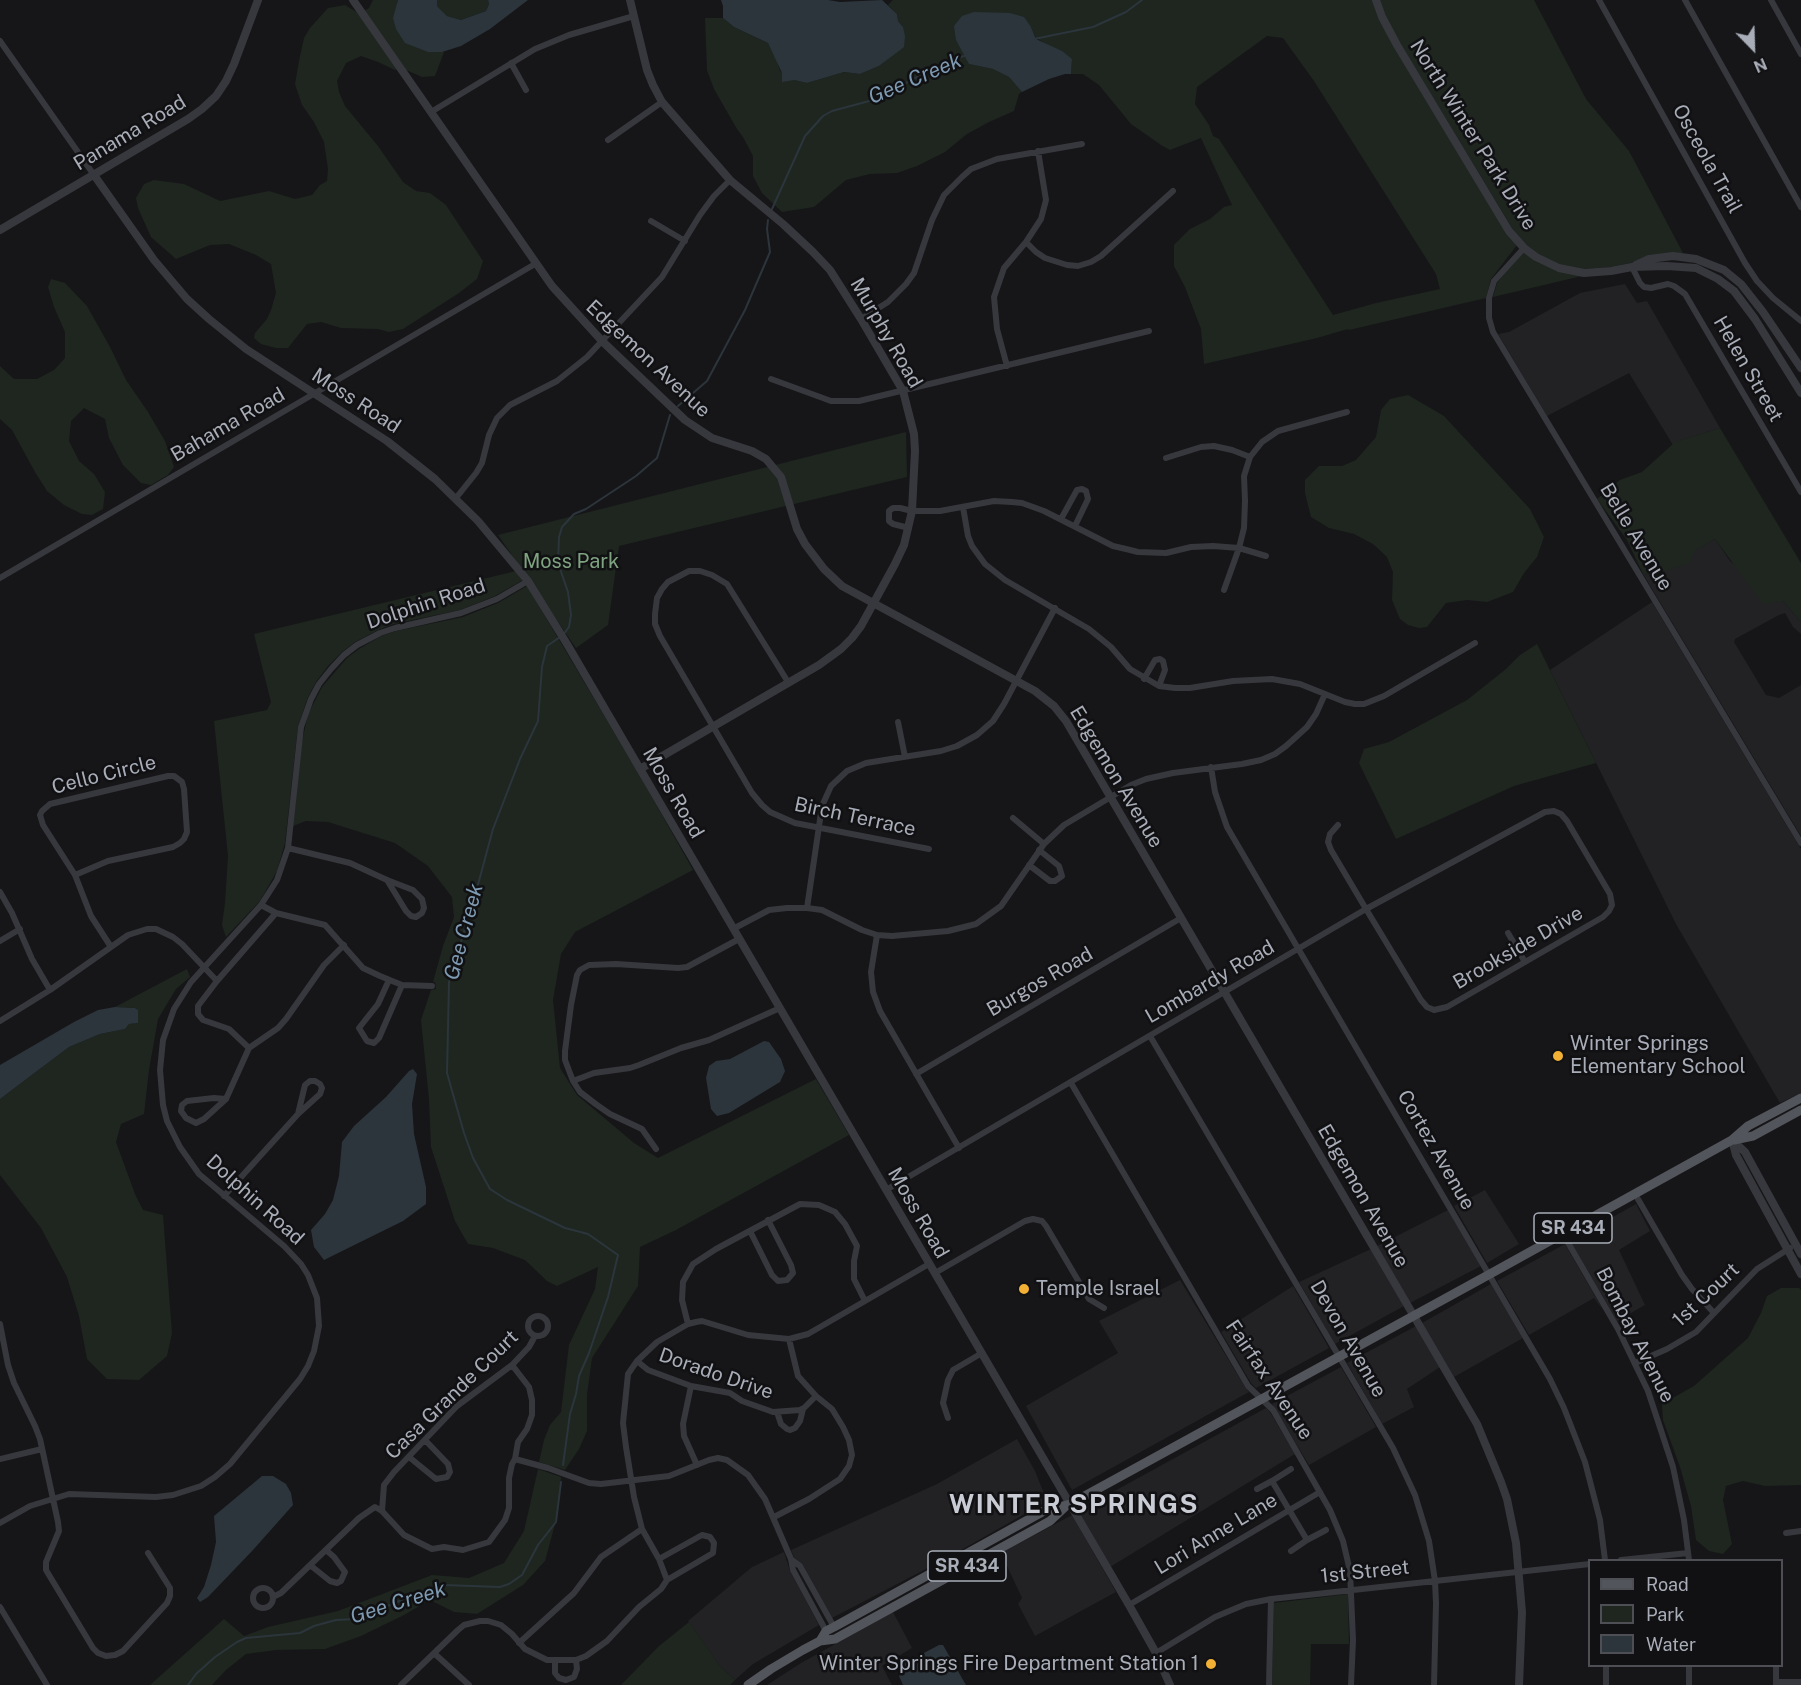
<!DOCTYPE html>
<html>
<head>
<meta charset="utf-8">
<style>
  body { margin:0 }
  #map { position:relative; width:1801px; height:1685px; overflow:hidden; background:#161618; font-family:"Public Sans",sans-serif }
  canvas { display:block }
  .legend { position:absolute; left:1588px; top:1559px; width:195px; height:108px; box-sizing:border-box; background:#111113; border:2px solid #4d4f55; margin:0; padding:8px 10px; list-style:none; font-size:18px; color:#a8adb8 }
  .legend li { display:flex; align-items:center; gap:12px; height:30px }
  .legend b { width:30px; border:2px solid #4d4f55 }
  .north { position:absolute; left:1723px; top:18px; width:60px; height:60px; -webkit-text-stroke:4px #111113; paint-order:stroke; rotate:157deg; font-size:16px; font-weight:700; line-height:24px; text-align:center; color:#a8adb8 }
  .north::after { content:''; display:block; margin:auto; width:21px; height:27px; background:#a8adb8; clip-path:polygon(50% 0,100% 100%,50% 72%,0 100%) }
</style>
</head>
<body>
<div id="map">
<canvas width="1801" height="1685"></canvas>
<ul class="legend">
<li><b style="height:8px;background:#53555c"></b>Road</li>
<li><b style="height:16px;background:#1e261f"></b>Park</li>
<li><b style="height:16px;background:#2c353c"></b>Water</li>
</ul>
<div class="north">N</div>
</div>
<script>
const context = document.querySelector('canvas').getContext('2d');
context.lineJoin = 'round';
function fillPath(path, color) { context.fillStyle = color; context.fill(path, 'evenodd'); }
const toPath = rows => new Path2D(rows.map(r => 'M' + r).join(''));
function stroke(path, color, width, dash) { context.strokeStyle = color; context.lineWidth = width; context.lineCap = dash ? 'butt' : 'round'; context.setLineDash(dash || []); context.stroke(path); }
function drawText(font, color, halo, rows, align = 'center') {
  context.font = font + ' "Public Sans",sans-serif'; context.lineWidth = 5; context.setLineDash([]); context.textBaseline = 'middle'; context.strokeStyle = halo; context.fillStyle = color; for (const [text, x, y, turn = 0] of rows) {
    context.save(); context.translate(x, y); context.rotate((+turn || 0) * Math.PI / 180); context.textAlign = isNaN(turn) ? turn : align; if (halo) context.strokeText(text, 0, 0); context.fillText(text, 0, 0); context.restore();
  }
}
fillPath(toPath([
  [1625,284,1637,303,1647,301,1720,428,1676,442,1673,445,1629,373,1547,416,1498,334,1509,332,1580,293],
  [1715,539,1730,561,1783,601,1801,622,1801,634,1793,627,1785,613,1779,615,1735,639,1734,642,1766,695,1779,698,1801,685,1801,836,1643,574,1652,575],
  [1652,602,1801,849,1801,1093,1780,1103,1676,924,1550,670],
  [1485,1190,1519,1244,1487,1263,1454,1206],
  [1636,1204,1650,1231,1619,1250,1645,1305,1617,1321,1570,1241],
  [1448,1210,1481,1266,1410,1303,1377,1246],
  [1565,1244,1603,1310,1594,1298,1529,1335,1497,1281],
  [1371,1249,1404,1306,1335,1344,1299,1282],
  [1180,1280,1245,1387,1249,1392,1072,1490,1026,1406,1118,1353,1099,1321],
  [1491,1284,1523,1338,1454,1377,1422,1323],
  [1293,1286,1329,1348,1256,1388,1251,1383,1221,1332],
  [1416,1326,1440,1367,1407,1389,1414,1407,1382,1424,1347,1363],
  [1341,1367,1376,1427,1309,1465,1272,1404],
  [1266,1408,1270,1412,1295,1454,1110,1567,1078,1511],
  [1017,1439,1035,1471,1047,1501,949,1557,832,1618,803,1565,794,1557,791,1550,937,1484],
  [1072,1515,1116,1592,1035,1636,1018,1604,1022,1598,1001,1553],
  [784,1552,790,1571,819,1625,753,1664,735,1680,719,1665,688,1621,752,1567],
  [893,1612,912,1648,882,1666,892,1685,767,1685,801,1663]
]), '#222225');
fillPath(toPath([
  [373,0,398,0,397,3,442,52,444,52,435,76,422,77,406,70,364,11,369,8],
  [437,0,488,0,489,4,486,11,461,20,447,16,437,6],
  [893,0,1373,0,1379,19,1395,47,1517,245,1491,279,1486,298,1349,330,1348,329,1317,338,1204,364,1201,329,1185,287,1174,266,1174,245,1190,229,1210,219,1224,207,1232,205,1201,138,1170,150,1161,145,1131,124,1099,85,1083,74,1071,74,1072,59,1036,38,1031,27,1010,13,974,13,969,64,993,69,1009,77,1022,92,1019,94,1014,111,989,122,967,134,945,152,917,166,897,173,870,174,846,180,814,207,782,212,762,193,753,176,753,156,743,137,737,129,714,89,707,70,705,18,723,18,734,27,768,43,776,58,780,71,794,80,807,83,844,72,860,74,879,66,890,57,903,27,898,21,897,14,888,5],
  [1267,36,1283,38,1314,81,1436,274,1440,289,1376,303,1333,315,1219,139,1213,136,1209,125,1195,104,1197,87],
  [1380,0,1534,0,1586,99,1629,151,1683,253,1649,255,1631,263,1610,267,1583,269,1559,264,1538,254,1524,243,1512,228,1400,43,1385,16],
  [345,5,358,13,397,69,395,70,378,62,361,56,346,63,337,81,339,92,345,106,378,146,403,182,416,191,430,193,446,205,483,261,477,279,459,293,403,329,389,332,378,329,341,328,321,322,307,324,288,348,276,348,261,344,254,338,255,333,267,319,271,310,276,293,271,264,256,255,229,244,210,245,176,259,151,237,138,208,136,198,144,184,154,180,184,184,220,201,269,191,295,199,312,195,320,185,327,181,328,169,324,142,314,122,302,105,295,84,299,61,304,38,310,28,328,8],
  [1522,251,1582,276,1493,297,1497,283],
  [51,279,65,283,87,306,110,347,126,380,148,412,165,441,174,467,168,475,151,485,141,483,123,465,109,438,105,419,84,408,71,421,69,441,79,461,94,474,105,492,103,509,92,515,82,514,64,505,47,491,35,472,12,430,0,419,0,366,14,379,37,379,54,370,65,358,65,332,54,307,48,287],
  [1408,395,1444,416,1530,509,1544,537,1537,557,1524,573,1513,592,1487,602,1467,600,1446,603,1427,627,1419,628,1408,625,1400,619,1392,600,1393,572,1387,557,1373,544,1354,534,1329,528,1311,517,1305,493,1305,480,1319,466,1342,466,1356,460,1376,437,1381,410,1390,399],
  [1720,428,1801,563,1801,622,1783,601,1763,604,1715,539,1695,551,1690,563,1652,575,1643,574,1627,540,1597,499,1620,480,1642,472,1675,442],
  [906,432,907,477,619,546,608,625,576,648,498,535],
  [516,571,523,580,495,596,460,610,394,624,378,630,355,642,342,652,328,666,316,682,308,697,298,726,285,843,277,871,260,901,226,937,222,925,225,903,228,856,214,721,267,710,271,702,254,634],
  [527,586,639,774,693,870,575,932,561,954,553,1000,560,1068,577,1095,634,1143,658,1158,816,1079,849,1135,676,1230,640,1247,638,1286,592,1358,587,1395,587,1431,579,1449,565,1470,539,1462,544,1440,550,1425,561,1412,569,1345,595,1289,598,1267,557,1286,547,1281,525,1260,493,1248,468,1244,455,1221,431,1147,429,1099,421,1020,431,990,436,989,435,982,433,982,443,946,454,917,452,897,428,866,395,843,328,822,306,821,293,826,301,747,308,714,322,687,347,658,359,649,381,636,396,631,463,617,498,603],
  [1537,644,1596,763,1514,786,1396,839,1359,763,1364,749,1389,742,1467,700,1506,669,1520,655],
  [187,969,190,977,176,989,158,1019,149,1070,144,1114,121,1124,116,1142,135,1194,143,1210,163,1215,172,1333,167,1356,139,1380,107,1379,87,1359,79,1316,67,1277,41,1228,0,1175,0,1099,69,1047,100,1034,125,1029,129,1024,138,1023,138,1010,135,1008,115,1007],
  [1781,1288,1799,1288,1801,1290,1801,1485,1765,1486,1743,1481,1726,1486,1723,1500,1732,1544,1723,1554,1709,1551,1696,1540,1691,1506,1680,1467,1663,1420,1662,1404,1694,1386,1748,1338,1761,1313,1767,1296],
  [538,1469,561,1477,557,1517,545,1561,523,1585,477,1614,454,1612,430,1600,404,1615,361,1636,325,1649,276,1650,246,1654,226,1670,212,1685,150,1685,224,1619,244,1636,268,1627,338,1611,432,1575,469,1578,504,1563,524,1531],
  [1348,1594,1349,1644,1311,1644,1310,1685,1272,1685,1274,1603],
  [689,1622,719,1665,735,1680,730,1685,621,1685,659,1646]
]), '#1e261f');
fillPath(toPath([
  [398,0,437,0,437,6,447,16,461,20,486,11,489,4,488,0,528,0,490,29,461,46,442,52,428,52,405,43,396,29,393,18],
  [721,0,828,0,840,2,882,0,897,14,898,21,903,27,905,36,904,47,879,66,860,74,844,72,807,83,794,80,782,82,782,73,768,43,734,27,723,18,723,6],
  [974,12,1010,13,1024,17,1031,27,1036,39,1062,51,1072,59,1071,74,1065,74,1049,79,1022,92,1009,77,993,69,969,64,956,40,954,26,962,16],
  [115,1007,135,1008,138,1010,138,1023,129,1024,125,1029,100,1034,69,1047,0,1099,0,1065,74,1022,98,1010],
  [764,1041,769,1042,781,1059,785,1071,780,1082,729,1113,717,1116,711,1109,706,1078,709,1066,716,1061,730,1059],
  [413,1069,417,1074,412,1104,414,1134,426,1187,426,1204,403,1221,324,1260,314,1247,311,1230,325,1214,333,1200,339,1176,342,1142,354,1126,386,1097,409,1071],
  [262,1476,273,1476,286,1484,291,1493,293,1505,253,1550,208,1597,200,1602,197,1598,204,1587,211,1565,216,1542,214,1516],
  [939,1645,943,1645,966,1685,903,1685,899,1676,899,1666]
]), '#2c353c');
stroke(toPath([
  [1034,39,1093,27,1126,12,1142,0],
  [772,209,805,136,823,116,832,111,873,100,948,61,967,55],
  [678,406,707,381,745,310,770,252,767,229,768,220],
  [563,1465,570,1414,576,1394,579,1376,589,1353,608,1297,618,1255,588,1234,565,1228,507,1200,490,1189,473,1158,464,1133,447,1073,449,982,476,892,493,829,520,759,538,721,542,667,547,646,563,635,569,627,571,615,568,592,558,563,559,537,562,527,574,514,586,509,636,476,657,458,670,415],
  [188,1685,196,1674,215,1657,237,1642,246,1638,300,1633,314,1626,336,1620,356,1619,421,1592,443,1585,500,1587,509,1584,522,1575,538,1545,556,1522,561,1482]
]), '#2c353c', 2);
stroke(toPath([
  [1599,0,1745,263,1757,281,1773,298,1801,321],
  [1685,0,1801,207],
  [1771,0,1801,54],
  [0,41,94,175],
  [511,63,526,90],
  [431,112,535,49,569,35,634,16],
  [608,140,662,102],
  [651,221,685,241],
  [1026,242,1036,252,1045,258,1067,265,1078,266,1091,262,1101,256,1173,191],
  [1524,248,1494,281,1489,298,1489,318,1493,332,1801,843],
  [1632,267,1640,283,1644,287,1651,288,1668,284,1674,286,1685,294,1801,492],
  [861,319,888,302,906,284,914,273,932,220,944,195,962,177,971,169,997,159,1082,144],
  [1007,366,997,329,994,297,1004,268,1026,242,1041,219,1046,200,1038,151],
  [771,379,831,401,859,401,1149,331],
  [1166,458,1201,447,1214,446,1232,450,1250,457],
  [456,498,476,473,482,463,489,435,497,418,510,405,557,381,587,357,662,277,700,215,714,196,730,180],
  [963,507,968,536,972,546,985,564,1005,580,1089,629,1111,647,1130,669,1159,686,1175,688,1190,688,1233,681,1272,679,1300,684,1345,702,1355,704,1364,704,1384,696,1475,643],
  [1061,519,1077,490,1082,489,1086,491,1088,499,1075,526],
  [909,528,893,524,889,521,889,511,893,508,900,508,912,511,940,511,994,501,1012,502,1022,503,1044,511,1113,546,1126,549,1138,552,1166,553,1191,547,1213,546,1239,548,1266,556],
  [0,578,535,264],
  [1224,590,1239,548,1244,528,1245,501,1244,476,1250,457,1262,442,1278,431,1347,412],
  [1144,679,1155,660,1160,659,1163,661,1165,670,1159,686],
  [788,682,727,584,712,575,700,571,689,571,668,582,662,589,657,598,655,614,655,624,660,636,752,793,762,805,770,812,795,823,929,849],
  [898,722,905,757],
  [1211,767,1215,792,1227,827,1550,1379,1564,1408,1585,1462,1600,1520,1605,1560],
  [1013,818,1044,844],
  [288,848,350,863,387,880,413,890,422,899,424,908,422,913,416,917,411,916,406,911,387,880],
  [1029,865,1050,881,1055,881,1062,876,1059,866,1039,850],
  [75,875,108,861,173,847,180,843,184,839,187,832,184,789,182,782,174,776,168,776,50,804,42,811,40,815,43,825,75,875,91,916,111,947],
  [0,892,12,913,32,959,50,990],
  [261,905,276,913,325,925,363,968,380,976,402,985,432,986],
  [807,908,822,806,831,786,847,771,866,763,941,751,957,746,977,735,993,721,1004,704,1055,608],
  [733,929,769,910,787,908,807,908,822,910,862,930,877,935,892,936,948,931,976,924,1001,906,1044,844,1064,825,1131,785,1146,779,1173,773,1242,764,1261,760,1275,754,1286,746,1307,727,1316,714,1325,694],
  [1508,933,1525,962],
  [877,935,871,972,873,992,880,1011,959,1148],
  [0,941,20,929],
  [389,980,378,1004,359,1028,367,1041,374,1043,379,1038,402,985],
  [0,1021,50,990,128,935,147,929,156,929,173,937,182,944,217,981],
  [1150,1036,1393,1448,1415,1495,1429,1541,1435,1581,1436,1603,1434,1685],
  [249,1048,229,1029,203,1020,198,1014,198,1006,217,981,276,913],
  [916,1074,1181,918],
  [573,1081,594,1073,630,1068,639,1065,681,1048,709,1040,780,1008],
  [1071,1083,1248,1386,1273,1410,1330,1510,1343,1541,1350,1571,1353,1640,1351,1685],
  [226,1099,214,1098,187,1101,182,1105,181,1111,186,1118,196,1123,204,1119,226,1099,249,1048,278,1028,286,1019,324,965,344,945],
  [656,1149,642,1129,610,1114,597,1105,580,1092,573,1081,565,1060,565,1051,571,1005,577,975,580,970,589,965,616,964,678,968,687,967,739,939],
  [886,1190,1366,909,1545,812,1554,811,1561,814,1567,821,1610,894,1612,905,1609,911,1603,917,1447,1007,1434,1010,1427,1007,1421,1000,1366,909,1331,850,1328,842,1330,834,1338,825],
  [1635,1194,1682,1275,1692,1289,1714,1313],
  [224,1196,298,1114,320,1094,322,1088,320,1084,315,1081,310,1081,305,1085,298,1114],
  [750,1231,772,1275,778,1281,787,1280,793,1273,791,1265,768,1220],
  [1563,1234,1618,1329,1648,1391,1673,1467,1684,1520,1689,1560],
  [935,1273,1025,1221,1033,1219,1042,1221,1046,1226,1089,1299,1104,1308],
  '528 1326a10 10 0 1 1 20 0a10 10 0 1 1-20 0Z',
  [0,1324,8,1365,14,1383,35,1426,40,1439,58,1522,59,1531,46,1562,46,1570,93,1648,98,1653,106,1656,115,1655,123,1651,167,1603,170,1596,170,1588,148,1553],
  [688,1324,682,1300,683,1282,693,1264,716,1249,800,1204,819,1205,835,1212,845,1224,857,1246,854,1261,854,1279,865,1301],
  [637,1361,648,1370,691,1386,730,1393,742,1401,773,1412,800,1410,804,1408,816,1396],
  [1635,1363,1667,1349,1696,1332,1757,1269,1790,1248],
  [691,1386,683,1424,684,1436,697,1465],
  [777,1412,781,1424,787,1429,790,1430,795,1428,800,1421,803,1409],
  [948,1418,943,1403,948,1380,953,1370,982,1353],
  [409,1457,436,1479,447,1477,450,1472,448,1464,425,1440],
  [0,1459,42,1449],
  [515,1459,548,1468,589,1483,601,1484,669,1476,709,1460,718,1458,727,1460,748,1475,765,1499,791,1559,793,1570,826,1631],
  [1272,1481,1291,1469],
  [1257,1489,1272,1481,1307,1540,1291,1551],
  [382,1511,384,1485,394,1472,457,1406,512,1365,529,1347,535,1336],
  [774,1517,809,1499,840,1479,849,1466,852,1455,849,1440,843,1427,832,1409,816,1396,798,1376,789,1339],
  [0,1523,30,1506,69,1494,156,1497,173,1495,201,1486,215,1477,230,1464,300,1379,308,1366,314,1351,319,1326,317,1298,308,1275,301,1264,284,1246,199,1174,180,1147,167,1121,163,1105,160,1070,163,1040,174,1009,191,982,261,905,277,880,288,848,301,727,311,699,319,684,331,669,344,655,357,645,380,633,395,628,461,613,497,599,528,581],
  [1786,1533,1801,1531],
  [1307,1540,1326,1530],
  [792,1560,800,1566,834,1627],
  [1621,1560,1688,1553],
  [310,1565,330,1581,337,1583,341,1581,345,1572,334,1557,326,1550],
  [667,1580,659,1559,642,1529,634,1497,626,1447,623,1423,628,1374,637,1361,657,1342,688,1324,696,1322,702,1321,748,1335,789,1339,808,1334,929,1264],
  '253 1598a10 10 0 1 1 20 0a10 10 0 1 1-20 0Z',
  [273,1597,281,1593,359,1518,375,1507,382,1511,404,1535,432,1549,444,1547,463,1550,489,1542,505,1520,509,1508,509,1478,512,1464,515,1459,518,1442,527,1429,532,1415,532,1400,529,1387,512,1365],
  [1129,1605,1320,1492],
  [0,1607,47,1685],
  [519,1643,574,1593,601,1557,642,1529],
  [1156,1653,1215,1617,1246,1604,1271,1599,1590,1564],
  [435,1654,469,1685],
  [555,1661,555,1673,559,1678,566,1680,574,1677,577,1669,576,1660],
  [1776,1666,1776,1684],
  [1776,1682,1801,1682],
  [401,1685,458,1630,464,1625,480,1621,488,1621,501,1625,512,1634,525,1649,547,1660,576,1660,586,1656,607,1641,639,1607,661,1589,667,1580,713,1553,714,1543,710,1537,702,1535,659,1559],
  [1269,1685,1271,1599],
  [1606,1685,1606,1666],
  [1689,1685,1689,1666]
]), '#37383d', 6);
stroke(toPath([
  [353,0,552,286,602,341,685,420,712,438,752,451,766,459,781,477,797,529,805,544,824,569,842,586,1035,691,1054,706,1066,721,1477,1424,1501,1482,1507,1499,1516,1543,1522,1612,1519,1685],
  [630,0,647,70,653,85,662,102,730,180,783,224,813,252,830,270,861,319,903,391,914,434,915,451,912,511,904,545,895,564,861,626,852,638,841,649,819,665,640,769],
  [1376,0,1382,17,1397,45,1509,231,1524,248,1536,257,1559,268,1584,273,1611,271,1632,267,1667,266,1696,268,1718,279,1734,291,1755,319,1801,393],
  [94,175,154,260,187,299,209,319,246,349,387,441,435,479,478,521,528,581,567,644,1129,1605,1156,1653,1170,1685],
  [0,230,188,119,202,109,216,96,226,81,234,64,258,0],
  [1636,265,1649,259,1673,256,1696,259,1724,270,1741,284,1763,312,1801,368],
  [1732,1140,1736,1155,1801,1274],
  [1733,1141,1745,1152,1801,1254]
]), '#37383d', 8);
stroke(toPath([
  [1734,1140,1753,1136,1801,1110],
  [820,1641,826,1631,834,1627,1044,1511,1070,1504,1490,1274,1732,1140,1748,1126,1801,1098],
  [748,1685,771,1669,803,1650,820,1641,835,1639,1050,1521,1065,1507]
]), '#53555c', 9);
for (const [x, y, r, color] of [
  [1558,1056,6,"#f2b134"],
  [1024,1289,6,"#f2b134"],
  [1211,1664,6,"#f2b134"]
]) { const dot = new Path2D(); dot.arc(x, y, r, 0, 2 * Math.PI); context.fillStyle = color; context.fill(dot); stroke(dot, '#111113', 2); }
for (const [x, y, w] of [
  [1573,1228,78],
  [967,1566,78]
]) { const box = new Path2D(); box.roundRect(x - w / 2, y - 15, w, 30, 4.5); context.fillStyle = '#111113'; context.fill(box); stroke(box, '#a8adb8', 1.5); }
drawText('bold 18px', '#a8adb8', null, [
  ["SR 434",1573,1228],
  ["SR 434",967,1566]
]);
drawText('20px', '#a8adb8', '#111113', [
  ["Panama Road",130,133,-31],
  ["North Winter Park Drive",1473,135,58],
  ["Osceola Trail",1707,159,61],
  ["Murphy Road",886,333,60],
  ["Edgemon Avenue",648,359,43],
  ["Helen Street",1748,369,60],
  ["Moss Road",356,401,33],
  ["Bahama Road",228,425,-30],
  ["Belle Avenue",1636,537,59],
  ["Dolphin Road",426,604,-18],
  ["Cello Circle",104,775,-14],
  ["Edgemon Avenue",1116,777,59],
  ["Moss Road",673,793,60],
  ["Birch Terrace",855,817,12],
  ["Brookside Drive",1518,948,-30],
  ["Burgos Road",1040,982,-30],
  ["Lombardy Road",1210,982,-30],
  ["Cortez Avenue",1436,1150,60],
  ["Edgemon Avenue",1363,1196,60],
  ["Dolphin Road",255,1200,42],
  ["Moss Road",918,1213,60],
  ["1st Court",1706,1295,-43],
  ["Bombay Avenue",1635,1335,63],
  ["Devon Avenue",1348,1339,60],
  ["Dorado Drive",716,1374,19],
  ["Fairfax Avenue",1269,1380,56],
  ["Casa Grande Court",452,1395,-44],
  ["Lori Anne Lane",1216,1534,-31],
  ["1st Street",1365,1572,-6]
]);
drawText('20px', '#7fa381', '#111113', [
  ["Moss Park",571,562]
]);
drawText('20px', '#a8adb8', '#111113', [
  ["Winter Springs",1570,1044],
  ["Elementary School",1570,1067],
  ["Temple Israel",1036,1289],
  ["Winter Springs Fire Department Station 1",1199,1664,"right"]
], 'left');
drawText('italic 21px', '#7f9bb3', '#111113', [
  ["Gee Creek",915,79,-23],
  ["Gee Creek",464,932,-75],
  ["Gee Creek",398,1603,-17]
]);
context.letterSpacing = '1.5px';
drawText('bold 26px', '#c9ccd4', '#111113', [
  ["WINTER SPRINGS",1074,1505]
]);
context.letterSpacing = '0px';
</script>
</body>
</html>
